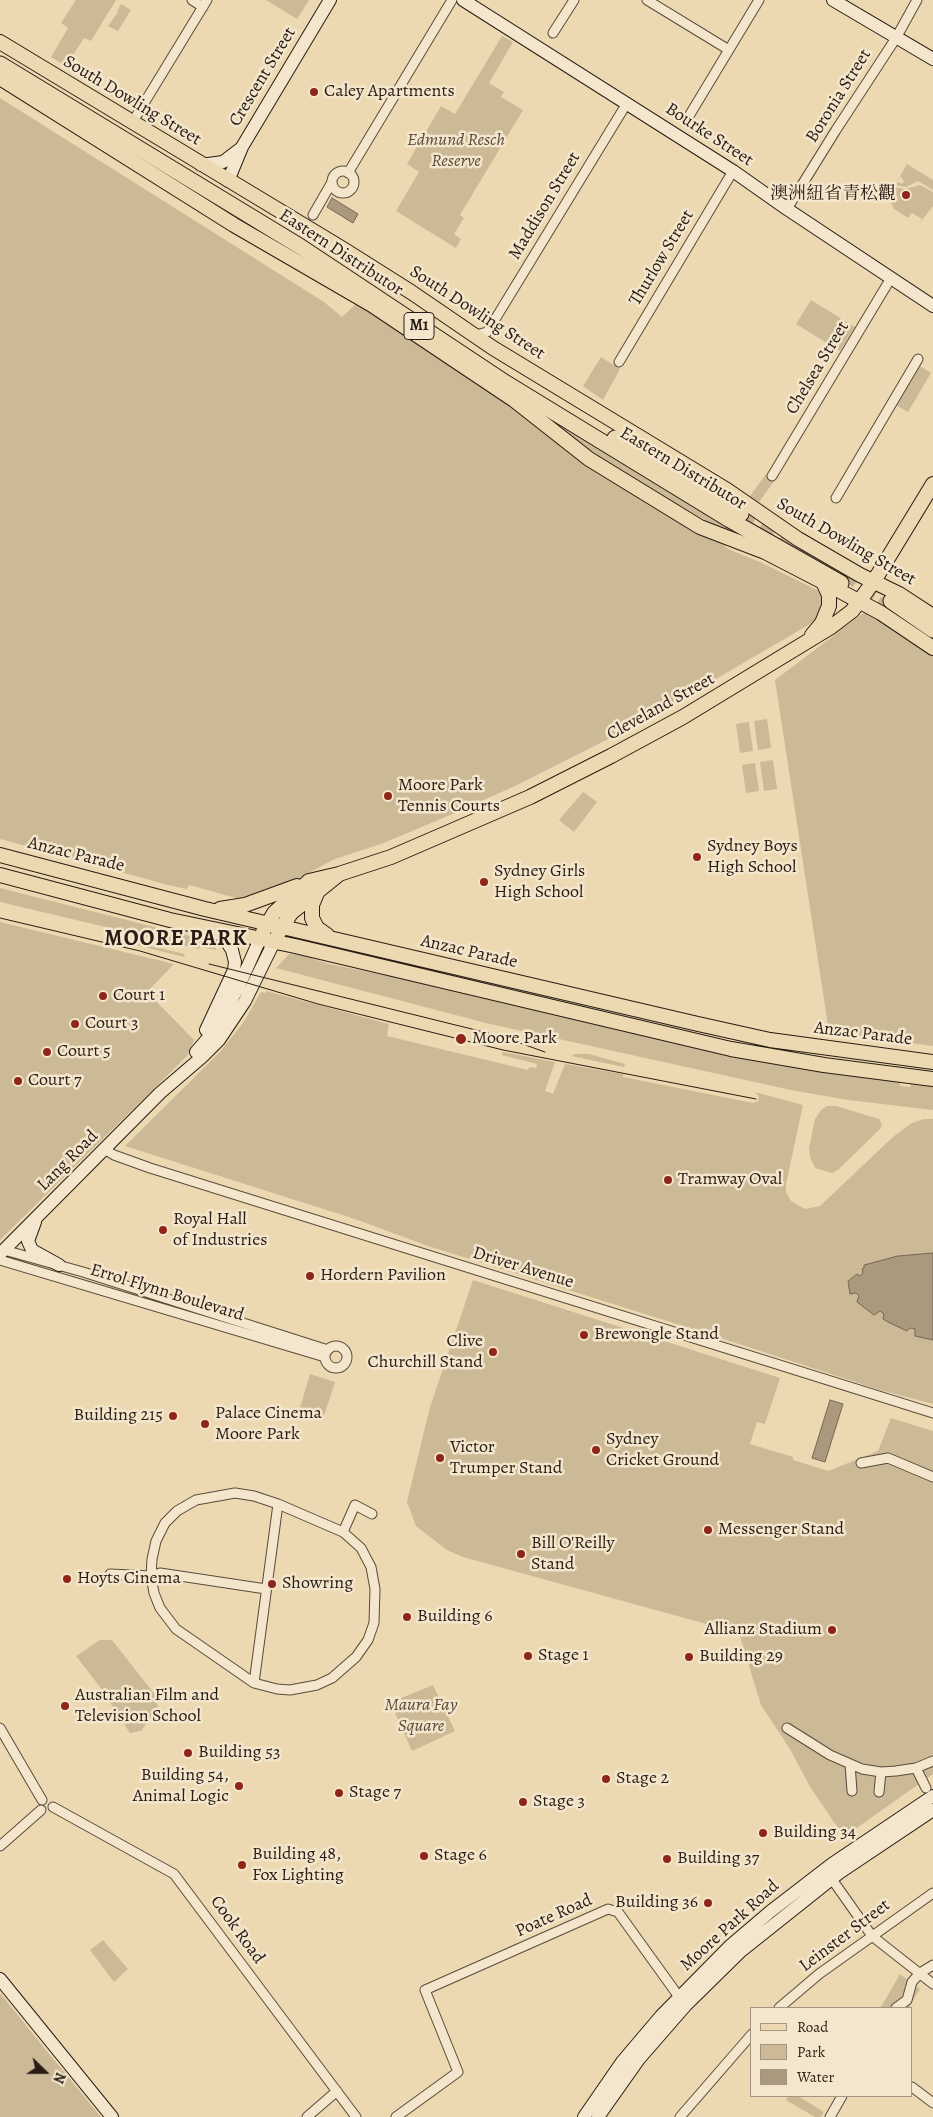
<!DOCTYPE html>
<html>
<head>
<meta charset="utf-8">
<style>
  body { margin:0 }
  #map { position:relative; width:933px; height:2117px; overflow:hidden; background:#edd9b1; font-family:Alegreya,serif }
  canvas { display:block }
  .legend { position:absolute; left:750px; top:2007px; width:162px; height:90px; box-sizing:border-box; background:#f3e6cc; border:1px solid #a29582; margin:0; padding:6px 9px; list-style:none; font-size:15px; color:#281c14 }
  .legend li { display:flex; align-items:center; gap:10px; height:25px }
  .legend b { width:25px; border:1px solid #a29582 }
  .north { position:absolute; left:20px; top:2047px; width:50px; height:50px; -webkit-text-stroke:4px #f3e6cc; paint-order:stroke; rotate:112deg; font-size:14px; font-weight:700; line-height:20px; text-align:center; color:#281c14 }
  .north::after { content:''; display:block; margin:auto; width:18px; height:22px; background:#281c14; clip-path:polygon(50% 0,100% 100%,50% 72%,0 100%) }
</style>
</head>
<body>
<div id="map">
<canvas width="933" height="2117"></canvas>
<ul class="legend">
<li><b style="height:6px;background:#edd9b1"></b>Road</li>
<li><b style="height:14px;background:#ccb996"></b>Park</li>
<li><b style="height:14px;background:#aa997c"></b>Water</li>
</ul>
<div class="north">N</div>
</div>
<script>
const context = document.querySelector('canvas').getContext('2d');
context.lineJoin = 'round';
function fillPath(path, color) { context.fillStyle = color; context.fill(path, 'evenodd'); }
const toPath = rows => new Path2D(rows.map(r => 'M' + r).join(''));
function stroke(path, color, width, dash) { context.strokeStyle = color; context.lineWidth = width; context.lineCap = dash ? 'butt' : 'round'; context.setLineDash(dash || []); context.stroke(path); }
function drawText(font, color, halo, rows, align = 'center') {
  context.font = font + ' Alegreya,"Noto Serif SC",serif'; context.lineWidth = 5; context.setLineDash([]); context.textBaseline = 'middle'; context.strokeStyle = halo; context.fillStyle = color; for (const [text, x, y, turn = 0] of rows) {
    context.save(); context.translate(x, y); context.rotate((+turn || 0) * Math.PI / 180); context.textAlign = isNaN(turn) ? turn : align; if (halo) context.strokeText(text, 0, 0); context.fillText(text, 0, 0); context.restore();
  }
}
fillPath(toPath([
  [76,0,116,0,91,41,84,38,66,66,51,57,68,28,61,23],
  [266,0,309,0,297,19],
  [121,4,131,10,118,31,108,26,118,12,117,11],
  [502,36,513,42,489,83,504,92,501,97,523,110,460,215,464,218,454,234,461,239,456,248,396,211,419,172,407,164,441,106,455,114],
  [0,98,324,302,342,317,357,303,526,414,569,453,718,540,728,549,762,563,821,592,825,602,817,620,644,721,515,786,448,816,381,844,335,859,289,883,265,906,189,885,187,889,168,885,0,839],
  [907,164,933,180,933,190,918,181,906,187,895,185,898,182,902,184,904,181,900,176],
  [920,185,933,192,933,206,919,224,922,219,912,213,908,218,894,209,889,197,893,187,905,189],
  [811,300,855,327,840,351,796,324],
  [601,357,620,369,603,400,583,386],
  [918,365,931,373,908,412,894,404],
  [537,410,737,530,735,535,712,524,651,489,579,444],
  [766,474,775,480,759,502,750,496],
  [866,611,933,656,933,1046,829,1032,775,680],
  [767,719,771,748,758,750,754,721],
  [749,722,753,751,740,753,736,724],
  [773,760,777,789,764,791,760,762],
  [755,763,759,791,746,793,742,765],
  [583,792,597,802,574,832,559,820],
  [0,888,206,940,215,945,216,950,200,947,199,949,0,902],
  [0,922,174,964,147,992,194,1040,187,1056,0,1240],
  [116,938,185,954,184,957,116,940],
  [289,954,302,955,329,964,398,978,733,1057,900,1082,900,1086,910,1087,911,1083,933,1086,933,1110,848,1100,791,1090,486,1023,276,968],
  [266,991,389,1024,387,1036,528,1070,529,1067,536,1068,537,1064,502,1055,503,1052,555,1062,545,1091,553,1094,565,1064,623,1074,623,1077,753,1103,758,1101,759,1097,755,1092,803,1105,786,1184,786,1192,791,1201,805,1209,820,1206,894,1136,912,1123,924,1119,933,1119,933,1404,880,1390,699,1331,428,1246,355,1219,125,1146,220,1052,243,1023,261,992,266,993],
  [575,1054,589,1054,625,1064,624,1067,571,1056],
  [827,1106,836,1106,879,1119,882,1125,880,1129,838,1170,832,1173,815,1168,810,1157,809,1148,815,1119,821,1110],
  [473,1280,780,1378,765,1424,757,1422,750,1444,793,1457,793,1460,828,1471,878,1451,891,1418,933,1431,933,1774,844,1837,809,1785,790,1749,761,1705,739,1633,463,1557,447,1550,416,1526,407,1502,430,1407],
  [310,1374,335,1382,323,1419,299,1411],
  [100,1640,112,1640,156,1696,158,1709,141,1731,130,1733,100,1687,76,1656],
  [433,1685,455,1731,412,1751,392,1706,399,1699],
  [103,1940,128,1969,114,1982,90,1950],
  [900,1974,920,1989,909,2008,884,2008,881,2007],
  [0,1993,41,2044,101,2117,0,2117],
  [788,2096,798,2096,824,2112,821,2117,815,2117,786,2100]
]), '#ccb996');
const water = toPath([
  [332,198,358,214,353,223,327,207,332,198],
  [933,1253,933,1340,915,1336,915,1329,910,1328,907,1331,890,1323,883,1319,884,1314,880,1311,874,1315,857,1302,859,1296,856,1293,850,1294,848,1281,857,1274,860,1276,863,1273,862,1269,864,1268,864,1265,898,1256,933,1253],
  [830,1400,843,1404,825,1462,812,1458,830,1400]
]);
fillPath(water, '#aa997c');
stroke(water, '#766752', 1);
stroke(toPath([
  [741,514,809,553],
  [844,573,891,601],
  [877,603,933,638]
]), '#c6b392', 15, [15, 8]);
const street = toPath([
  [192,0,203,7],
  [647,0,729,50],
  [553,33,574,0],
  [689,116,759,0],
  [132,123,207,0],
  '332 182a11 11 0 1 1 22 0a11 11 0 1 1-22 0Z',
  [348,173,452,0],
  [787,209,836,130,896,38,917,0],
  [313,215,332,182],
  [472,334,480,334,487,332,491,326,627,103],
  [619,362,733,171],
  [772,476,891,278],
  [836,498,918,359],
  [104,1149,114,1155,150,1168,933,1413],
  [4,1250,83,1272,328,1350],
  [0,1260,325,1357],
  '325 1357a11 11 0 1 1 22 0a11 11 0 1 1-22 0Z',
  [861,1463,888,1458,933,1477],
  [343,1532,278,1504,254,1496,235,1493,196,1500,177,1511,165,1523,156,1541,152,1559,151,1576,154,1593,160,1608,176,1629,254,1683,277,1689,290,1690,317,1685,332,1678,356,1657,368,1640,374,1623,375,1589,371,1567,361,1548,343,1532,355,1505,372,1514],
  [160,1573,266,1589],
  [110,1574,151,1576,154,1573],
  [254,1683,278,1504],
  [0,1728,42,1800],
  [787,1728,830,1755,862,1769,881,1772,896,1771,916,1768,933,1761],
  [850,1764,852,1791],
  [916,1768,926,1788],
  [879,1792,881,1772],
  [53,1807,174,1874,356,2117],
  [0,1846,41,1810],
  [829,1875,872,1936,933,1984],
  [779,2008,819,1974,933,1893],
  [896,2008,907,2000,912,1982,920,1973,933,1965],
  [912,2087,933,2103],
  [307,2117,337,2091],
  [396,2117,458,2072,425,1990,608,1909,618,1912,682,2001],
  [680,2117,752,2034],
  [830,2117,842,2096]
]);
const secondary = toPath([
  [463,0,733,171,787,209,933,306],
  [833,0,933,59],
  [201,165,223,162,240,149],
  [228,181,242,147,330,0],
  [206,1030,234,970,235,962,232,950,225,939,215,930],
  [196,1052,209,1037,222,1017,238,988,260,939],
  [35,1222,28,1241,32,1250,59,1265],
  [0,1254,160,1093,202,1057,219,1040,245,1001,274,942],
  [0,1979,112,2117],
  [584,2117,622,2062,661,2016,731,1945,771,1911,832,1864,933,1796],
  [598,2117,639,2059,686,2005,741,1951,839,1873,933,1810]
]);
const primary = toPath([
  [0,42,343,249,411,292,493,348,727,490,798,539,860,575,899,594,933,616],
  [0,78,234,225,372,305,514,400,589,459,700,527,765,552,823,582,881,613,933,648],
  [812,635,822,623,829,606,829,595,823,582],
  [0,855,205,909,698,1024,770,1040,933,1062],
  [0,875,170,920,295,946,731,1049,824,1065,933,1079],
  [317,893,312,905,312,918,317,928,327,935],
  [220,909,245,905,297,886],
  [263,932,274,913,309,881,339,874,391,857,530,797,611,756,683,717,831,627,852,611,874,581,933,484],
  [278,934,291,913,338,875]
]);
const highway = toPath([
  [0,64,301,247,506,383,730,520,841,583],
  [615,438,741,514],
  [891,601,933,630]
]);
stroke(street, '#594b3b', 11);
stroke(secondary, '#281c14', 14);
stroke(primary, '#281c14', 16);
stroke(highway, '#281c14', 17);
stroke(street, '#f3e6cc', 9);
stroke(secondary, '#f3e6cc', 12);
stroke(primary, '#edd9b1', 14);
stroke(highway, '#edd9b1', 15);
stroke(toPath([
  [0,918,140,951,318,1004,503,1050,756,1099],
  [209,964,500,1036,545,1052]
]), '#281c14', 1);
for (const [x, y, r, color] of [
  [314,92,5,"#8f2418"],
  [906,195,5,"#8f2418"],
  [388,796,5,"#8f2418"],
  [697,857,5,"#8f2418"],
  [484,882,5,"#8f2418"],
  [103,996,5,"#8f2418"],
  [75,1024,5,"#8f2418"],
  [461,1039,6,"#8f2418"],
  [47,1052,5,"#8f2418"],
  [18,1081,5,"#8f2418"],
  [668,1180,5,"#8f2418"],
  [163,1230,5,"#8f2418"],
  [310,1276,5,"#8f2418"],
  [584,1335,5,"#8f2418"],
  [493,1352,5,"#8f2418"],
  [173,1416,5,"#8f2418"],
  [205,1424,5,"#8f2418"],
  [596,1450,5,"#8f2418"],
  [440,1458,5,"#8f2418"],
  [708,1530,5,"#8f2418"],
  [521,1554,5,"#8f2418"],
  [67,1579,5,"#8f2418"],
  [272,1584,5,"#8f2418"],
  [407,1617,5,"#8f2418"],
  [832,1630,5,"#8f2418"],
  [528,1656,5,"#8f2418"],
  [689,1657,5,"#8f2418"],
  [65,1706,5,"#8f2418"],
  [188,1753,5,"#8f2418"],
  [606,1779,5,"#8f2418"],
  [239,1786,5,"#8f2418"],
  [339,1793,5,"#8f2418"],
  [523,1802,5,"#8f2418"],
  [763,1833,5,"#8f2418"],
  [424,1856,5,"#8f2418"],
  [667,1859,5,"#8f2418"],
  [242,1865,5,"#8f2418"],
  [708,1903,5,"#8f2418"]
]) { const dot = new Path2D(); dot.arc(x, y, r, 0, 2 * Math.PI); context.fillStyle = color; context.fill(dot); stroke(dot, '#f3e6cc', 2); }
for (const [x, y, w] of [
  [419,326,30]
]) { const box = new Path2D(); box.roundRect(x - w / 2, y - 13.5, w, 27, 4); context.fillStyle = '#f3e6cc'; context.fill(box); stroke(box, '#281c14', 1); }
drawText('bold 16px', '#281c14', null, [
  ["M1",419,326]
]);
drawText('18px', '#281c14', '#f3e6cc', [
  ["Crescent Street",263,77,-59],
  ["Boronia Street",839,96,-58],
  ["South Dowling Street",132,101,31],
  ["Bourke Street",709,135,33],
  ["Maddison Street",545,206,-59],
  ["Eastern Distributor",341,253,33],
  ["Thurlow Street",662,258,-59],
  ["South Dowling Street",477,313,33],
  ["Chelsea Street",818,368,-59],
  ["Eastern Distributor",683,469,31],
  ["South Dowling Street",846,542,30],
  ["Cleveland Street",661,707,-29],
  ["Anzac Parade",76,855,14],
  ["Anzac Parade",469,952,13],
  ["Anzac Parade",863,1034,7],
  ["Lang Road",68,1161,-45],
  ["Driver Avenue",523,1268,17],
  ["Errol Flynn Boulevard",167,1293,17],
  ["Poate Road",554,1916,-24],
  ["Moore Park Road",730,1926,-42],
  ["Cook Road",237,1930,54],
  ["Leinster Street",845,1936,-37]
]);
drawText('18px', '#281c14', '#f3e6cc', [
  ["Caley Apartments",324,92],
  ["澳洲紐省青松觀",896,195,"right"],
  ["Moore Park",398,786],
  ["Tennis Courts",398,807],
  ["Sydney Boys",707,847],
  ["High School",707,868],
  ["Sydney Girls",494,872],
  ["High School",494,893],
  ["Court 1",113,996],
  ["Court 3",85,1024],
  ["Moore Park",472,1039],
  ["Court 5",57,1052],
  ["Court 7",28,1081],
  ["Tramway Oval",678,1180],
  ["Royal Hall",173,1220],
  ["of Industries",173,1241],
  ["Hordern Pavilion",320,1276],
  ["Brewongle Stand",594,1335],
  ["Clive",483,1342,"right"],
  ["Churchill Stand",483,1363,"right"],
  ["Palace Cinema",215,1414],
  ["Moore Park",215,1435],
  ["Building 215",163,1416,"right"],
  ["Sydney",606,1440],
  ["Cricket Ground",606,1461],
  ["Victor",450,1448],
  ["Trumper Stand",450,1469],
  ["Messenger Stand",718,1530],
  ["Bill O'Reilly",531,1544],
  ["Stand",531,1565],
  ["Hoyts Cinema",77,1579],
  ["Showring",282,1584],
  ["Building 6",417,1617],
  ["Allianz Stadium",822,1630,"right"],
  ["Stage 1",538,1656],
  ["Building 29",699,1657],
  ["Australian Film and",75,1696],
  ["Television School",75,1717],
  ["Building 53",198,1753],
  ["Building 54,",229,1776,"right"],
  ["Animal Logic",229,1797,"right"],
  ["Stage 2",616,1779],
  ["Stage 7",349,1793],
  ["Stage 3",533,1802],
  ["Building 34",773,1833],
  ["Building 48,",252,1855],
  ["Fox Lighting",252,1876],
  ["Stage 6",434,1856],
  ["Building 37",677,1859],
  ["Building 36",698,1903,"right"]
], 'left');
drawText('italic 18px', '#594b3b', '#f3e6cc', [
  ["Edmund Resch",456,141],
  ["Reserve",456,162],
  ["Maura Fay",421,1706],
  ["Square",421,1727]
]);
context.letterSpacing = '1px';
drawText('bold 22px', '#281c14', '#f3e6cc', [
  ["MOORE PARK",176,940]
]);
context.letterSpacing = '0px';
</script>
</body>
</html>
